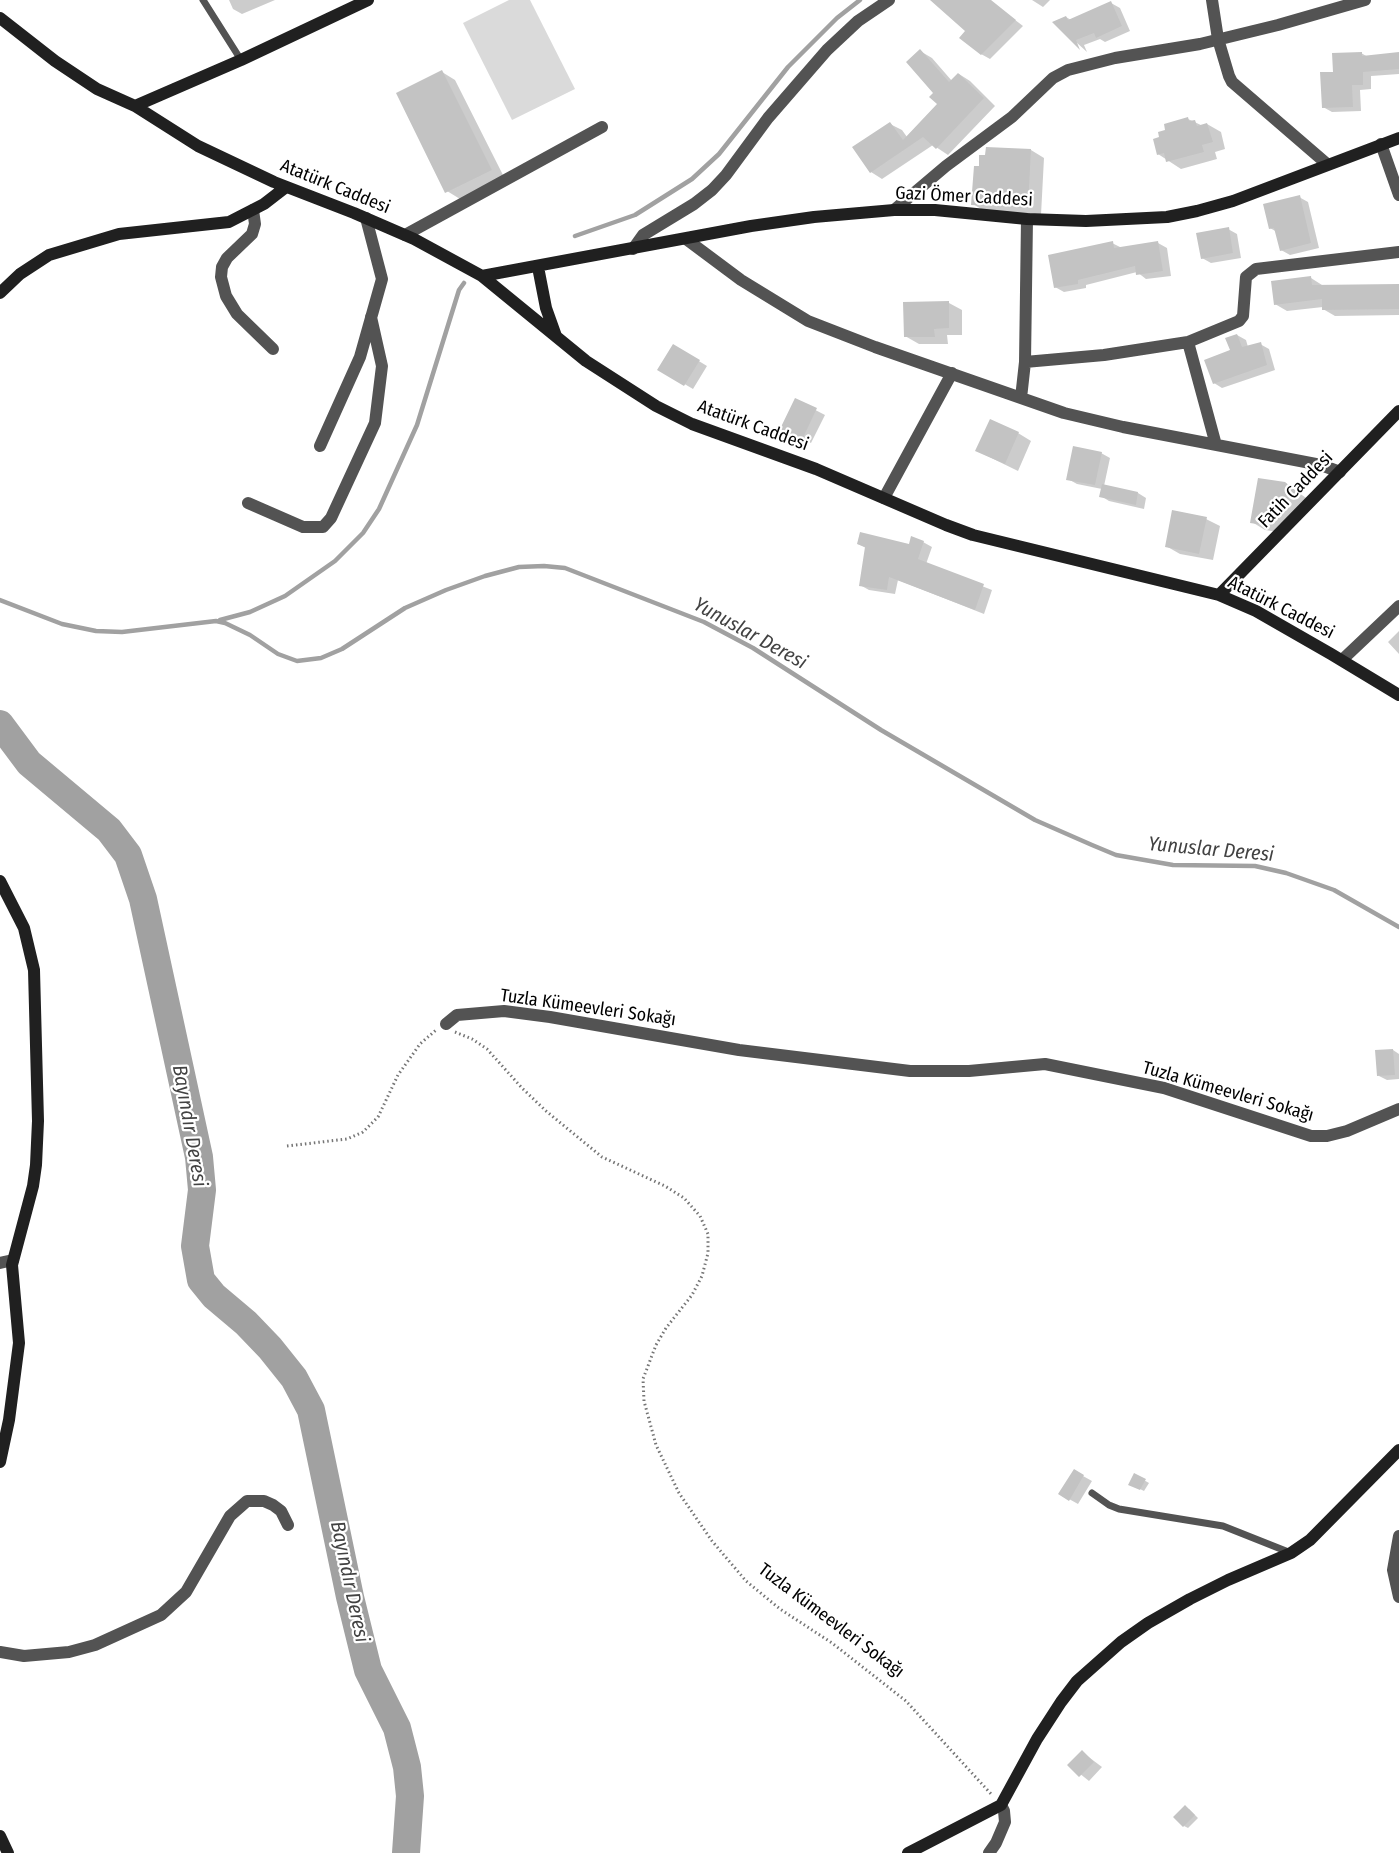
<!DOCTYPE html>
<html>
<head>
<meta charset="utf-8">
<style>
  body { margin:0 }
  canvas { display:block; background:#fff }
</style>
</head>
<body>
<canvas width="1399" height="1853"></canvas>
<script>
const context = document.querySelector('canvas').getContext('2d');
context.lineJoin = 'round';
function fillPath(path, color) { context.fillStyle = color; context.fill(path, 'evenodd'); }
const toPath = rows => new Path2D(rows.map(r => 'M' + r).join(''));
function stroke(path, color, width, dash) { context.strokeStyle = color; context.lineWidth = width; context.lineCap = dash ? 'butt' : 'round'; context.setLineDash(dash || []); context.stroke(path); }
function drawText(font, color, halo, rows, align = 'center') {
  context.font = font + ' "Fira Sans Condensed",sans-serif'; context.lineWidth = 4.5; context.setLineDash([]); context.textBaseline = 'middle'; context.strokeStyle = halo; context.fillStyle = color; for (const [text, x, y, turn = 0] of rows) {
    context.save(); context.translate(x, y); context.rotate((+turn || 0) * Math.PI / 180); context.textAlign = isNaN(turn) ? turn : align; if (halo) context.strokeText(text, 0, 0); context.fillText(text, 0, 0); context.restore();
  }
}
fillPath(toPath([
  [509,0,530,0,575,89,512,120,463,23]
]), '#dadada');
fillPath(toPath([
  [229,0,275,0,242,14,233,9],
  [932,0,989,0,1023,26,990,59,981,54,967,31],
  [1032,0,1050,0,1043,7],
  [1111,3,1120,8,1130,31,1105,42,1100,39,1084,45,1087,52,1054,22,1066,17,1071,20],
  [920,51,932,58,952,81,959,74,970,81,995,106,948,155,933,145,882,179,871,172,890,124,902,130,907,137,939,104],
  [1361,53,1368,57,1399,54,1399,74,1371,76,1371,89,1360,90,1361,111,1332,112,1323,107,1335,73],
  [442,72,455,80,504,177,460,199,447,191],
  [1188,119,1203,126,1207,124,1221,132,1225,149,1215,152,1217,159,1181,169,1158,154,1161,138],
  [1031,150,1044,158,1041,215,986,212,973,204],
  [1299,197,1308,202,1319,248,1290,255,1281,250,1277,232,1270,228],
  [1228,229,1237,234,1241,258,1211,263,1202,258],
  [1112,243,1122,248,1158,243,1167,248,1171,276,1146,279,1137,272,1086,285,1086,288,1064,292,1055,287],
  [1311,278,1322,285,1323,287,1399,286,1399,315,1335,316,1323,309,1323,307,1287,311,1275,304],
  [949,303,962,310,962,335,947,335,948,344,919,344,905,336],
  [1237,335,1246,340,1248,347,1260,344,1269,349,1275,370,1222,388,1214,383],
  [674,346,707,366,693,389,659,369],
  [796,400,825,415,811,443,791,434],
  [1018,433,1031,441,1018,471,977,451],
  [1101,453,1110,458,1104,486,1138,493,1146,498,1144,509,1109,501,1101,496,1102,489,1077,484,1068,479],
  [1285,483,1309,500,1278,532,1265,530,1252,522],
  [1206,519,1220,526,1213,560,1180,554,1166,546],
  [923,542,932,547,926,564,992,590,984,614,898,580,895,594,869,590,860,585,866,548,858,544,910,546],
  [1399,631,1399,654,1388,642],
  [1393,1050,1399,1054,1399,1079,1387,1080,1379,1076],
  [1074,1471,1092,1481,1078,1504,1060,1494],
  [1135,1475,1149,1483,1144,1491,1130,1484],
  [1082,1752,1102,1767,1089,1781,1069,1765],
  [1189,1809,1198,1818,1188,1828,1184,1826]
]), '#0003');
stroke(toPath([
  [575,236,635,215,692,179,719,154,788,67,837,18,860,0],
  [0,600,62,624,96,631,122,632,216,621,225,623,250,635,278,654,297,661,321,658,342,649,405,608,446,590,485,576,519,567,544,566,565,568,704,622,753,648,881,730,1035,820,1092,845,1116,855,1173,865,1255,866,1286,873,1334,890,1399,927],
  [220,620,250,612,285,596,335,561,363,533,379,509,417,425,459,290,464,283]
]), '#a1a1a1', 4.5);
stroke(toPath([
  [0,724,29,763,109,830,128,855,143,899,199,1157,202,1190,195,1246,201,1280,214,1296,246,1323,270,1348,294,1378,311,1410,350,1597,368,1670,397,1728,407,1767,410,1796,406,1853]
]), '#a1a1a1', 28);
fillPath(toPath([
  [930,0,991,0,1016,20,981,55,959,38,965,31],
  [1111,1,1122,26,1096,38,1094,33,1076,40,1080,50,1052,22,1066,16,1068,20],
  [920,49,949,82,958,73,984,98,936,149,923,137,870,173,852,147,890,122,903,140,937,104,929,97,933,93,906,62],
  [1362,52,1362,56,1399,52,1399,69,1363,72,1363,85,1352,85,1353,107,1322,108,1320,72,1333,72,1332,53],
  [442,70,492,170,445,193,396,93],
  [1188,117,1189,121,1195,120,1197,126,1207,123,1213,142,1202,145,1204,152,1166,162,1164,153,1157,155,1153,139,1159,137,1158,132,1165,130,1164,124],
  [986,147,1031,149,1028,208,971,205,974,166,979,166,979,155,985,155],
  [1300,195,1311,243,1280,251,1274,228,1269,229,1263,204],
  [1229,227,1233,253,1201,259,1196,233],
  [1113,241,1114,248,1158,241,1163,271,1136,275,1135,266,1078,280,1078,284,1054,288,1048,255],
  [1311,276,1312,285,1399,284,1399,309,1322,310,1322,299,1274,305,1271,281],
  [949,301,949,328,934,329,935,337,904,337,903,302],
  [1237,334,1242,347,1261,342,1267,365,1213,384,1204,360,1230,350,1225,338],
  [673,344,700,360,684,386,657,370],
  [795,398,817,408,802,440,780,429],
  [990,419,1019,432,1005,464,975,451],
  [1073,446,1102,452,1095,485,1066,480],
  [1258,478,1285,482,1296,491,1264,525,1250,523],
  [1102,484,1138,492,1136,505,1099,497],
  [1172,510,1207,517,1199,554,1165,547],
  [860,532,909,544,911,536,924,541,918,559,984,584,975,610,889,577,887,590,859,586,865,547,857,544],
  [1393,1049,1395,1075,1377,1076,1375,1050],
  [1074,1469,1084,1475,1069,1501,1058,1494],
  [1134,1473,1146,1479,1140,1490,1128,1485],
  [1082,1750,1094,1762,1079,1777,1067,1765],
  [1185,1805,1195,1815,1183,1827,1173,1817]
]), '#c3c3c3');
stroke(toPath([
  [455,1032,472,1039,487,1049,522,1088,546,1111,602,1157,665,1186,684,1198,700,1216,708,1234,708,1253,702,1276,692,1295,666,1328,656,1345,643,1379,644,1401,656,1445,679,1493,712,1541,746,1581,780,1609,832,1643,906,1701,992,1795],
  [287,1146,347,1139,363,1132,378,1117,398,1075,420,1044,436,1030]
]), '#757575', 3, [1.5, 3]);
stroke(toPath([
  [203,0,241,60],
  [1092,1493,1109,1505,1119,1509,1223,1526,1291,1553]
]), '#535353', 7);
stroke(toPath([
  [1212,0,1218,39,1229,76,1232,82,1327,164],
  [1381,144,1399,195],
  [253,210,255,224,252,234,227,258,222,267,221,277,226,296,237,314,273,349],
  [894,210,946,166,1012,117,1053,78,1068,70,1115,58,1200,44,1278,25,1365,0],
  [405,235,602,127],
  [686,239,741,280,808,321,875,347,1064,413,1123,427,1321,465,1340,472],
  [633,249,643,235,694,204,712,190,726,175,768,118,827,50,858,21,889,0],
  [1188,342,1216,445],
  [1025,362,1104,355,1188,342,1239,321,1243,316,1246,277,1256,269,1399,252],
  [1021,398,1025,362,1027,219],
  [320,446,360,357,382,279,366,218],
  [884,498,952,373],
  [248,503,303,527,323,527,331,518,375,423,382,366,371,317],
  [1342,660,1399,606],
  [446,1024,457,1015,504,1011,550,1017,739,1050,910,1071,969,1071,1045,1064,1164,1088,1311,1136,1327,1136,1347,1131,1399,1109],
  [0,1263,13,1260],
  [1399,1536,1393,1570,1399,1597],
  [0,1652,24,1656,69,1652,95,1645,161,1615,186,1592,230,1516,247,1501,264,1501,273,1505,281,1511,288,1525],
  [989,1853,996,1843,1005,1822,1004,1811,1001,1805]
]), '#535353', 12);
stroke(toPath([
  [0,18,55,61,97,89,135,106,198,146,274,182,354,213,414,239,482,276,586,361,656,406,692,424,816,469,946,525,973,535,1219,595,1256,611,1331,654,1399,695],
  [135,106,241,60,368,0],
  [538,267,546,308,556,336],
  [482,276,751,226,814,217,894,210,935,210,1027,219,1086,221,1167,217,1197,211,1233,201,1399,138],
  [0,293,20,274,49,255,119,234,229,222,264,204,286,187],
  [1219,595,1399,411],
  [0,881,24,928,34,970,38,1121,36,1165,33,1186,12,1265,19,1343,9,1420,0,1462],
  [0,1836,8,1853],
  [908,1853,1001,1805,1037,1739,1061,1702,1077,1681,1121,1642,1148,1623,1190,1599,1228,1580,1291,1553,1310,1540,1399,1450]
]), '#202020', 12);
drawText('18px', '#000', '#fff', [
  ["Atatürk Caddesi",335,187,22],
  ["Gazi Ömer Caddesi",964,197,3],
  ["Atatürk Caddesi",753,426,20],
  ["Fatih Caddesi",1296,490,-46],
  ["Atatürk Caddesi",1281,608,27],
  ["Tuzla Kümeevleri Sokağı",588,1008,8],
  ["Tuzla Kümeevleri Sokağı",1228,1092,16],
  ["Tuzla Kümeevleri Sokağı",831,1621,37]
]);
drawText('italic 20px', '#424242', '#fff', [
  ["Yunuslar Deresi",750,634,29],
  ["Yunuslar Deresi",1211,850,5],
  ["Bayındır Deresi",189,1126,80],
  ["Bayındır Deresi",349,1582,78]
]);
</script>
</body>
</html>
